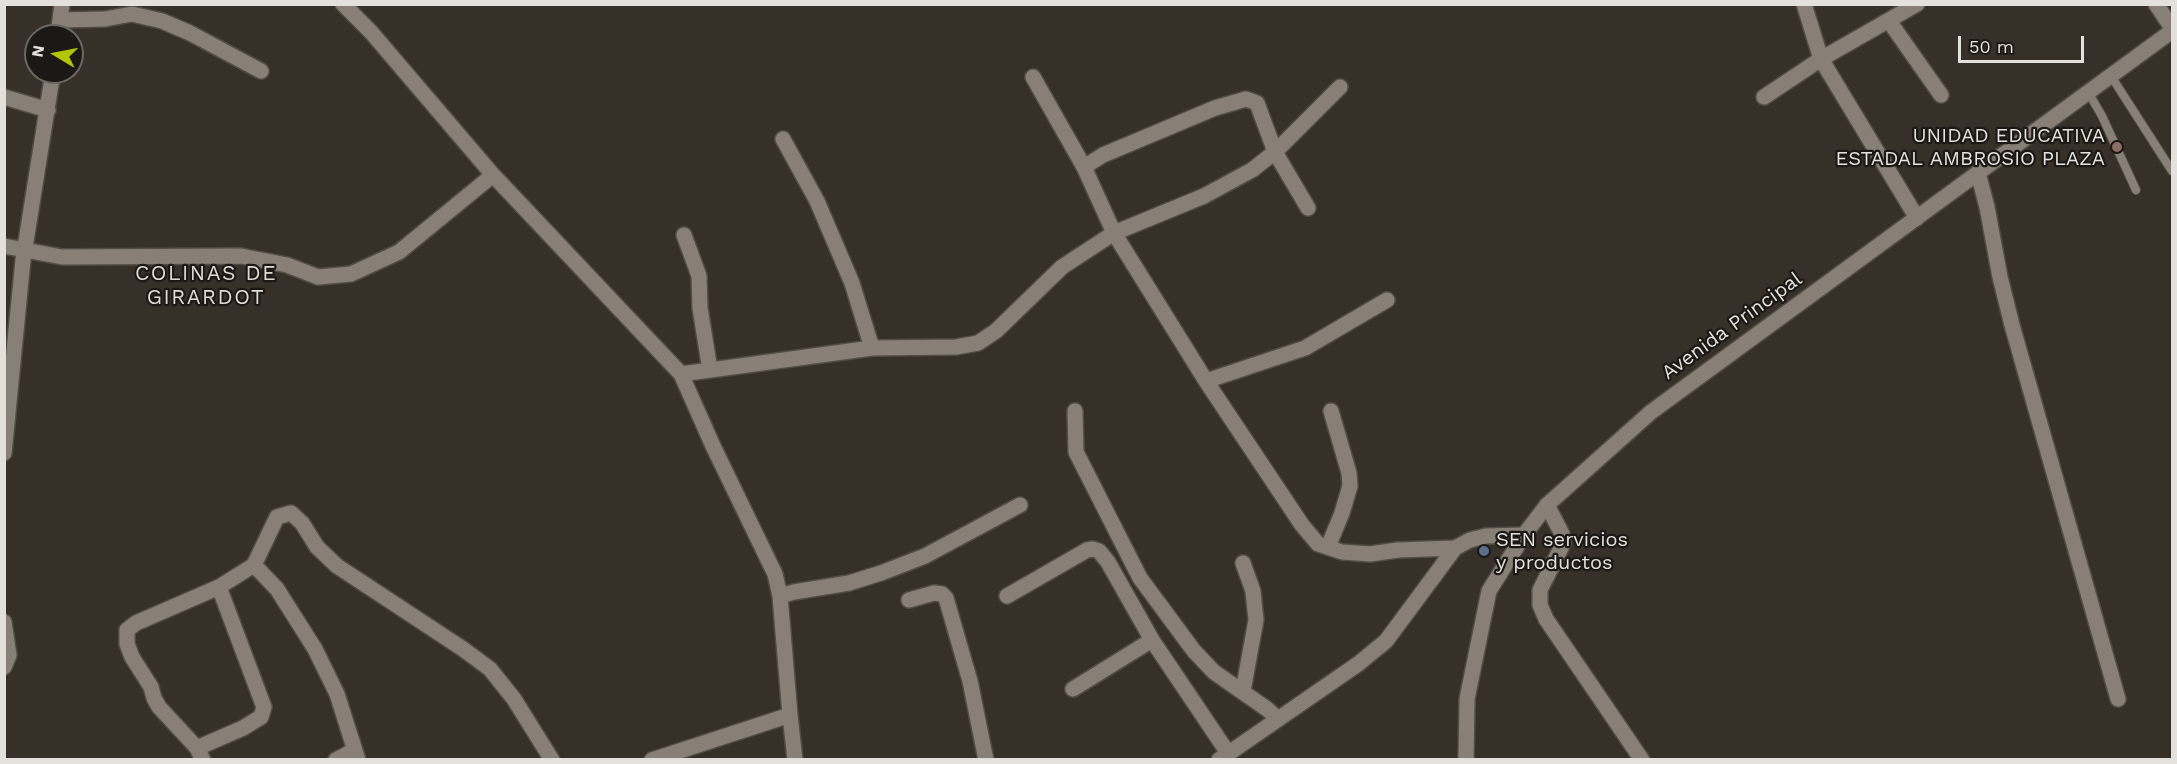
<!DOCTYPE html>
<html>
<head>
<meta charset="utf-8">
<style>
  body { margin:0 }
  #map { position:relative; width:2177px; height:764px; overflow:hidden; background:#363028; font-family:"Work Sans",sans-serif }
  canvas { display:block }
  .frame { position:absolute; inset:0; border:6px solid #e4e0db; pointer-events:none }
  .north { position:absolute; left:24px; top:24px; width:60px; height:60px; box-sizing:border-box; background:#1b1815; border:2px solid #6b6864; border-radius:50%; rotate:280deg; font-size:16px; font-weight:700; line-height:24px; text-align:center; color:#e4e0db }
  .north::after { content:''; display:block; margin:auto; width:21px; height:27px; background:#b1c500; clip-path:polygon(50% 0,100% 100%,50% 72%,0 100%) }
  .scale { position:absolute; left:1958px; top:36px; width:126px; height:27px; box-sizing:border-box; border:3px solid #e4e0db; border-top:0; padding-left:8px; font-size:18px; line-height:21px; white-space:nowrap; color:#e4e0db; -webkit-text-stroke:4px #1b1815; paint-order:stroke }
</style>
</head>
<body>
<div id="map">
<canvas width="2177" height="764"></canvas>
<div class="frame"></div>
<div class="north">N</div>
<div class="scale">50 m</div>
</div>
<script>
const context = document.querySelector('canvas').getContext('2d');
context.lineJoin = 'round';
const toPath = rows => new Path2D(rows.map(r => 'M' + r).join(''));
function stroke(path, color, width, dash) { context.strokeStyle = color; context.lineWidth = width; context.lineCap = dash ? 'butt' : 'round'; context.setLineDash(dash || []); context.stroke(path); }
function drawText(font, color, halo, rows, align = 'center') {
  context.font = font + ' "Work Sans",sans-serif'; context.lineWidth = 4.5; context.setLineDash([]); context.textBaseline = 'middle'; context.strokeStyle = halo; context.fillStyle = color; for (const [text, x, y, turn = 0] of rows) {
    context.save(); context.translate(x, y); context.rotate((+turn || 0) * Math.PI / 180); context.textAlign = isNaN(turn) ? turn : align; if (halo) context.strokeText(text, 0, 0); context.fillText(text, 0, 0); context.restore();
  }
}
const lane = toPath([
  [2111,76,2172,171],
  [2088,92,2102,116,2136,190]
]);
const street = toPath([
  [343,4,371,32,493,175,681,374,713,446,775,574,780,596,790,715,795,760],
  [2156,4,2172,28],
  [60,20,105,19,132,14,162,21,190,33,261,71],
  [1889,21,1941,95],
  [58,36,62,4],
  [1033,77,1084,167,1114,233,1206,381,1302,525,1318,544,1342,552,1370,554,1398,550,1455,548,1470,540,1486,536,1524,535],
  [4,97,48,110],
  [1764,97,1821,59,1804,4],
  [783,139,817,201,852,283,872,348],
  [1978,173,1987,207,2000,277,2012,325,2118,699],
  [1308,208,1275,152,1340,87],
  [1917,218,1821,59,1917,4],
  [684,235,699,276,700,308,710,370],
  [4,246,62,257,241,256,287,265,318,277,351,274,399,252,493,175],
  [681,374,872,348,956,347,978,343,996,331,1062,267,1114,233,1204,196,1252,170,1275,152,1257,103,1246,99,1215,108,1103,155,1084,167],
  [1206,381,1305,348,1387,300],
  [1075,411,1076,452,1140,578,1194,651,1214,672,1267,709,1277,718],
  [4,453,23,260,53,72],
  [1547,505,1562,534,1563,544,1540,590,1540,605,1546,619,1642,760],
  [1328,547,1342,513,1350,486,1349,473,1331,411],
  [1243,563,1253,591,1256,620,1243,691],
  [254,565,277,589,315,649,337,694,358,760],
  [780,596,794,592,849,583,881,573,925,556,1020,505],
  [1007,596,1087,550,1093,549,1099,551,1108,562,1152,640,1228,753],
  [909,600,934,593,942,594,946,598,970,681,986,760],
  [4,622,9,655,4,667],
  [1073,689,1152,640],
  [197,748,243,728,261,717,264,707,219,587],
  [203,760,197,748,159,707,154,698,151,687,132,657,127,644,127,630,136,623,219,587,254,565,277,517,291,513,302,523,317,547,337,566,463,649,490,669,514,699,552,760],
  [336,760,355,750],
  [652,760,790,715],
  [1219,760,1358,664,1386,641,1455,548]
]);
const secondary = toPath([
  [1466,760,1467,699,1489,591,1524,535,1547,505,1651,412,2172,31]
]);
stroke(lane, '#514c45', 10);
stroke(street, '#514c45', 18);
stroke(secondary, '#514c45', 18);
stroke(lane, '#888077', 8);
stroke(street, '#888077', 15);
stroke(secondary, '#888077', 15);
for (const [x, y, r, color] of [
  [2117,147,6,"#8d6e63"],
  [1484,551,6,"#5c6f8a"]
]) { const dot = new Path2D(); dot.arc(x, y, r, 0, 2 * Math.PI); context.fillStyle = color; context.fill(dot); stroke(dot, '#1b1815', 2); }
drawText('20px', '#e4e0db', '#1b1815', [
  ["UNIDAD EDUCATIVA",2105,136],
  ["ESTADAL AMBROSIO PLAZA",2105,159],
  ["SEN servicios",1496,540,"left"],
  ["y productos",1496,563,"left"]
], 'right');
drawText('20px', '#e4e0db', '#1b1815', [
  ["Avenida Principal",1732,326,-36]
]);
context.letterSpacing = '1.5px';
drawText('21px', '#e1d9cf', '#1b1815', [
  ["COLINAS DE",206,274],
  ["GIRARDOT",206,298]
]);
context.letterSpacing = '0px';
</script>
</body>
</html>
